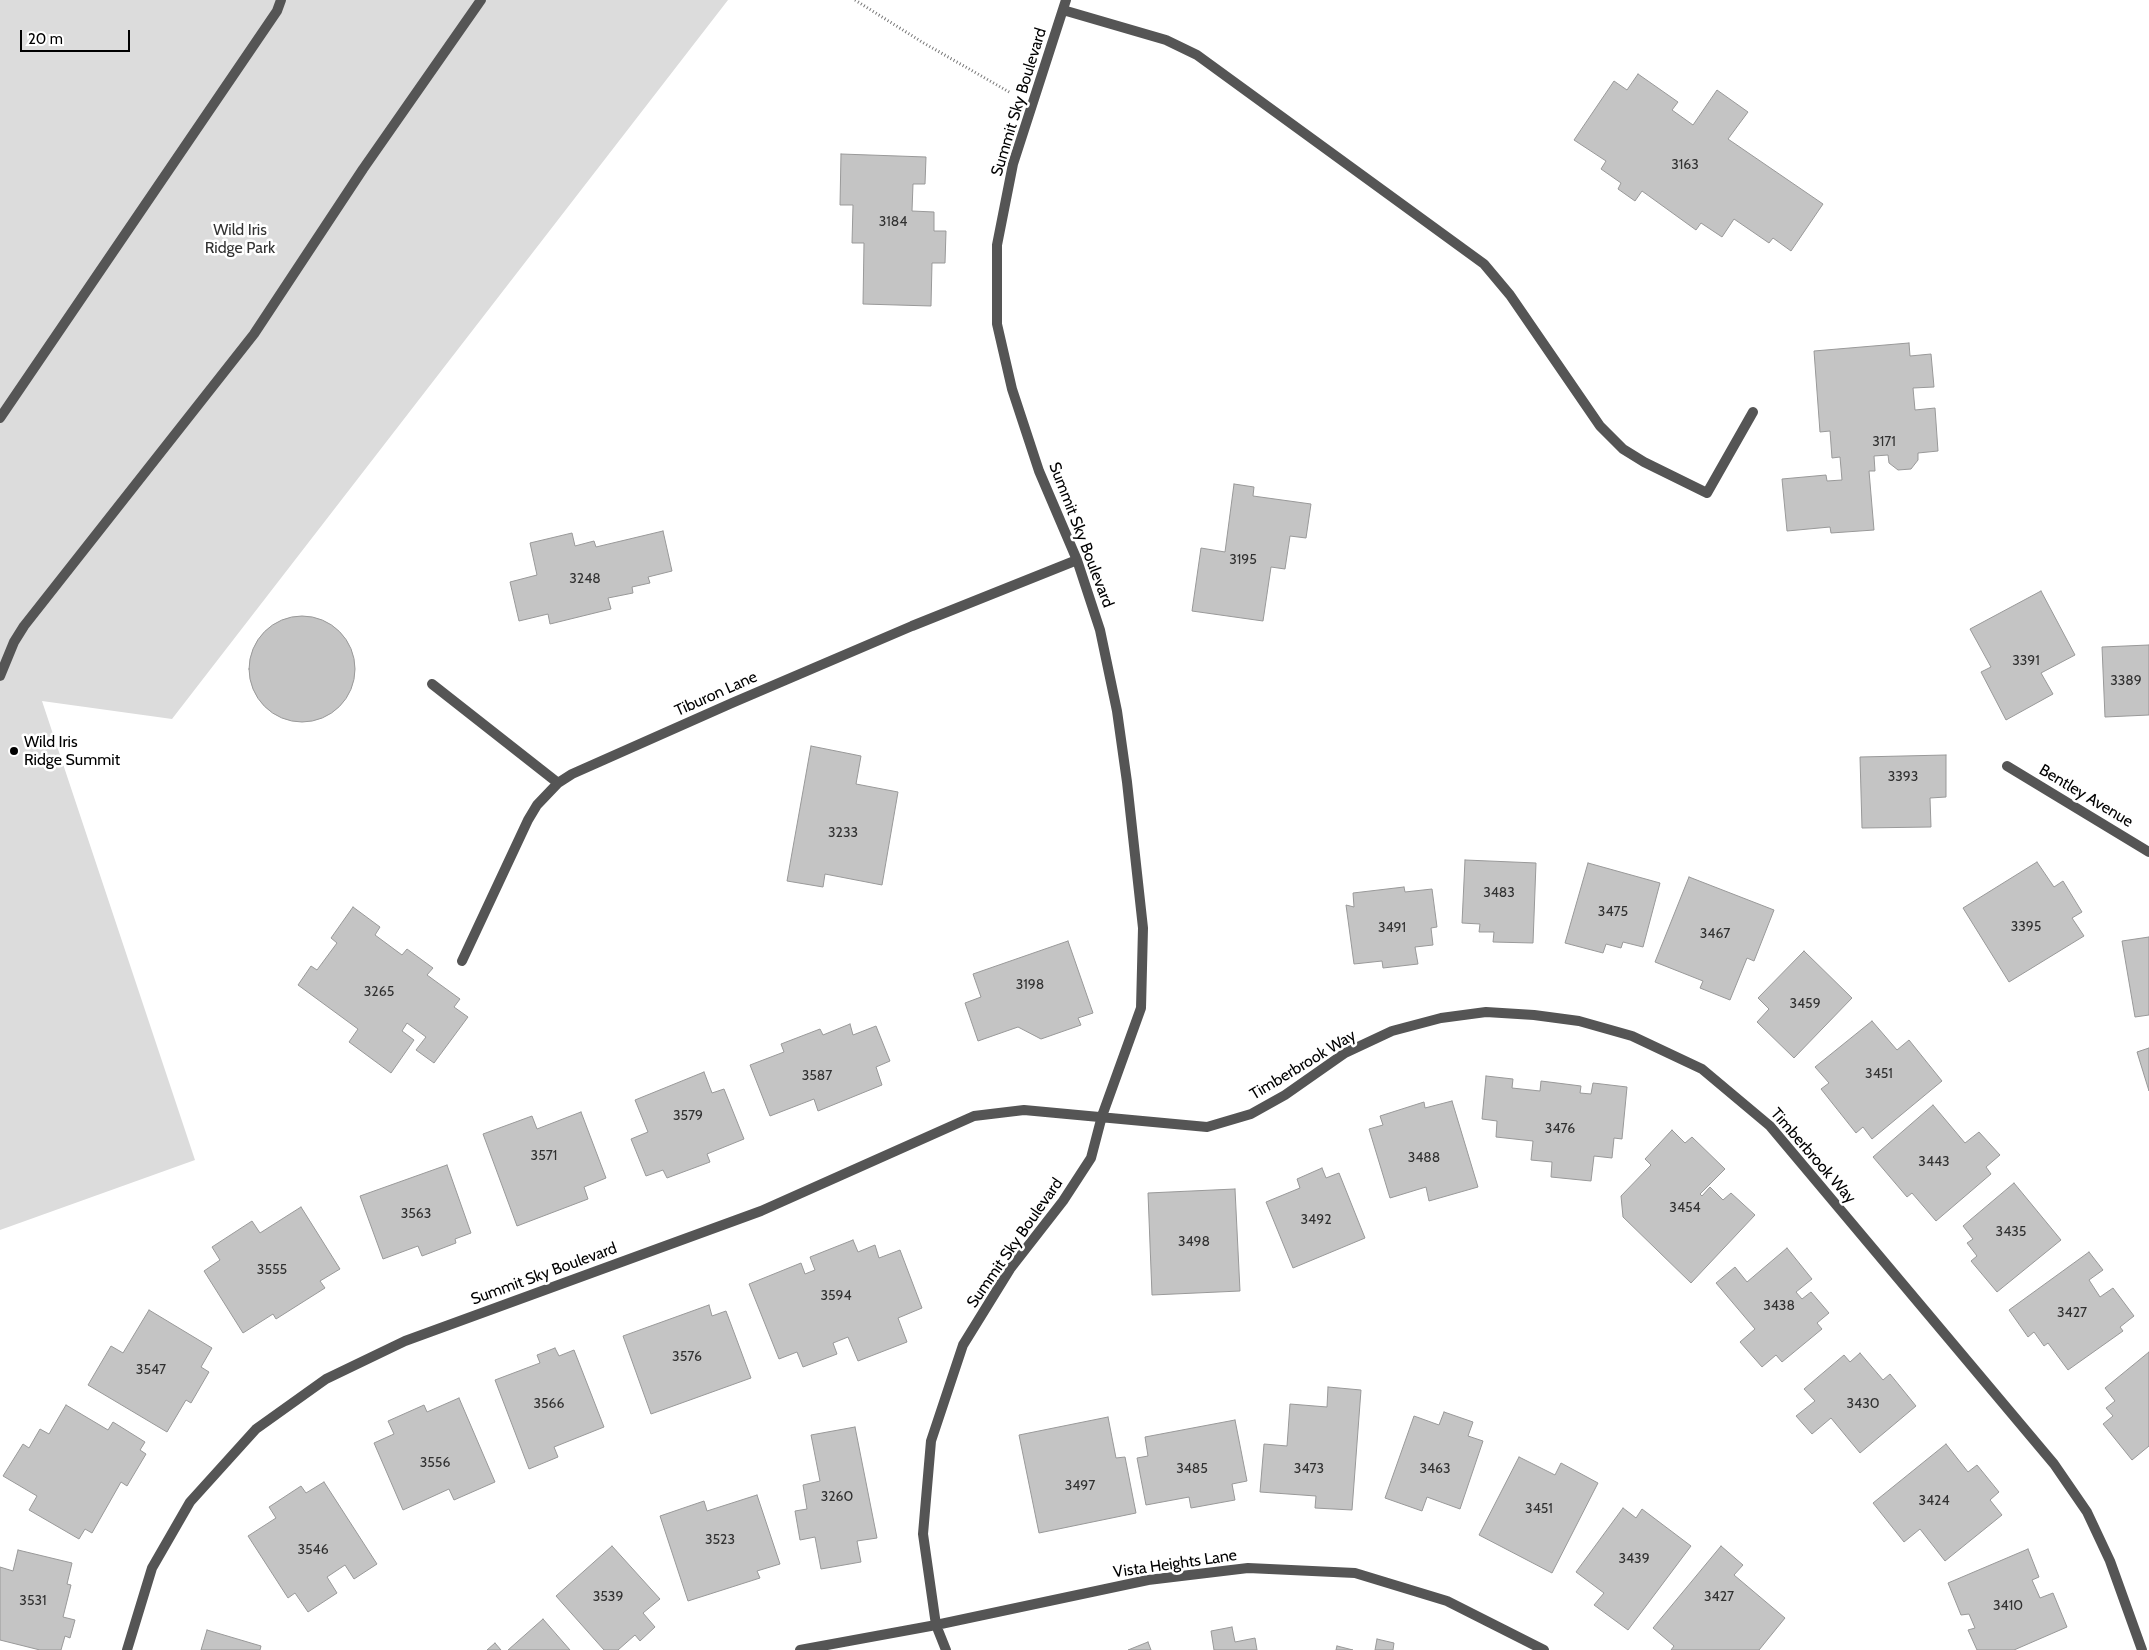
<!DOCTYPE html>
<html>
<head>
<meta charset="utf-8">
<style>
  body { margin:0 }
  #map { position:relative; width:2149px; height:1650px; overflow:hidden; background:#fff; font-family:Cabin,sans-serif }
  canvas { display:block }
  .scale { position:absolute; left:20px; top:30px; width:110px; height:22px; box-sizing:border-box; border:2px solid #000; border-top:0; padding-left:6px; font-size:15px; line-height:18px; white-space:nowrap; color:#000; -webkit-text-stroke:4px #fff; paint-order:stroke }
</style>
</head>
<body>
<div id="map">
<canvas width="2149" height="1650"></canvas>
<div class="scale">20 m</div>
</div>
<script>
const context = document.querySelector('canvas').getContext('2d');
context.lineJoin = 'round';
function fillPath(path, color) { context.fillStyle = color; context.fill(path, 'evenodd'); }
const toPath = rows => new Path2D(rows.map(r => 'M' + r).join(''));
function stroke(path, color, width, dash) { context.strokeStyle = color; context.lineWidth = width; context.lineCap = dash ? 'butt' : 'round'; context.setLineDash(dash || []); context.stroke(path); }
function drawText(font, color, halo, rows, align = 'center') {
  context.font = font + ' Cabin,sans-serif'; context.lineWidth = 5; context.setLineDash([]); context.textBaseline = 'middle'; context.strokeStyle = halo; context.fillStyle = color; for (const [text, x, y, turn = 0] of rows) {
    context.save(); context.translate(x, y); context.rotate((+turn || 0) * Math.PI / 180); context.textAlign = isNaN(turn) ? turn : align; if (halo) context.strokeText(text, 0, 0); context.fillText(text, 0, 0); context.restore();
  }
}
fillPath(toPath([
  [0,0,728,0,172,719,42,701,195,1160,0,1230]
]), '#dcdcdc');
const building = toPath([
  [1638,74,1678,102,1672,110,1693,125,1717,90,1748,112,1728,139,1823,204,1791,251,1773,238,1769,243,1734,219,1722,237,1701,223,1696,230,1642,191,1635,201,1618,189,1621,183,1601,169,1606,161,1574,140,1614,81,1627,90,1638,74],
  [841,154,926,157,925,184,913,184,912,211,934,212,934,231,946,231,945,263,932,263,931,306,863,304,864,243,852,243,853,205,840,205,841,154],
  [1909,343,1910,356,1931,354,1934,387,1913,388,1915,410,1935,408,1938,451,1918,453,1918,460,1911,469,1898,470,1889,463,1888,455,1874,456,1875,471,1869,471,1874,530,1831,533,1830,527,1787,531,1782,479,1826,475,1827,481,1842,480,1840,457,1832,458,1830,431,1820,432,1814,351,1909,343],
  [1234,484,1254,487,1253,496,1311,504,1306,538,1290,536,1285,569,1271,567,1263,621,1192,611,1201,548,1225,552,1234,484],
  [663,531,672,571,648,577,650,583,632,587,633,593,608,598,611,609,550,624,548,614,519,621,510,582,537,575,530,543,572,533,575,546,594,541,596,547,663,531],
  [2041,591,2075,655,2041,673,2053,694,2006,720,1981,672,1991,667,1970,629,2041,591],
  '249 669a53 53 0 1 1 106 0a53 53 0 1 1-106 0Z',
  [2149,645,2149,715,2105,717,2102,647,2149,645],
  [811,746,861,756,856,784,898,792,882,885,825,874,823,887,787,881,811,746],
  [1946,755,1946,797,1930,798,1931,827,1862,828,1860,757,1946,755],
  [1465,860,1536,863,1533,943,1493,942,1494,932,1479,932,1480,924,1462,923,1465,860],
  [2037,862,2054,887,2063,881,2082,912,2072,918,2084,936,2009,982,1963,908,2037,862],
  [1588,863,1660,883,1643,947,1623,942,1621,948,1606,944,1603,953,1565,943,1588,863],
  [1689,877,1774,910,1754,961,1747,958,1730,1000,1700,988,1703,981,1655,962,1689,877],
  [1404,887,1405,892,1432,889,1437,927,1431,928,1433,945,1415,947,1418,964,1383,968,1382,961,1354,964,1346,905,1354,907,1353,893,1404,887],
  [353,907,380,927,375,935,402,955,407,949,433,968,427,975,460,999,454,1007,468,1017,434,1063,416,1050,426,1037,407,1023,402,1031,414,1040,391,1073,349,1042,358,1029,298,985,311,966,317,970,337,943,331,938,353,907],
  [2149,937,2149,1015,2135,1017,2122,941,2149,937],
  [1068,941,1093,1013,1078,1018,1081,1025,1041,1039,1018,1027,978,1041,965,1003,981,997,973,974,1068,941],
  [1804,951,1852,998,1794,1058,1757,1022,1769,1009,1758,998,1804,951],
  [1872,1021,1897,1050,1909,1040,1942,1081,1872,1139,1863,1127,1856,1133,1821,1089,1829,1083,1815,1067,1872,1021],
  [850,1024,853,1035,876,1026,890,1061,876,1067,882,1085,818,1111,814,1099,770,1116,750,1065,784,1052,781,1044,820,1029,823,1035,850,1024],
  [2149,1048,2149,1091,2137,1052,2149,1048],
  [704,1072,712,1093,724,1089,744,1139,707,1154,710,1162,667,1178,663,1170,646,1176,631,1139,648,1132,635,1100,704,1072],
  [1486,1076,1513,1079,1512,1088,1540,1091,1541,1081,1581,1086,1580,1093,1591,1094,1593,1083,1627,1087,1622,1139,1614,1138,1612,1158,1594,1156,1591,1181,1551,1177,1552,1162,1531,1160,1533,1141,1496,1137,1497,1121,1482,1119,1486,1076],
  [1452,1101,1478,1187,1429,1201,1426,1187,1390,1198,1369,1129,1383,1125,1380,1116,1424,1102,1425,1108,1452,1101],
  [1933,1105,1965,1143,1979,1132,2000,1155,1986,1167,1991,1174,1936,1221,1912,1193,1907,1197,1873,1157,1933,1105],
  [581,1112,606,1178,584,1187,588,1199,517,1226,483,1134,532,1116,537,1129,581,1112],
  [1672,1130,1685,1143,1692,1137,1725,1169,1700,1194,1702,1196,1710,1187,1723,1200,1731,1193,1755,1215,1691,1283,1623,1217,1621,1196,1651,1165,1645,1159,1672,1130],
  [447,1165,471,1233,455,1239,456,1243,422,1256,418,1246,383,1259,360,1196,447,1165],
  [1322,1168,1326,1178,1339,1173,1365,1238,1293,1268,1266,1202,1300,1188,1297,1179,1322,1168],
  [2014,1183,2061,1240,1997,1292,1971,1261,1977,1256,1967,1243,1973,1239,1963,1226,2014,1183],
  [1235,1189,1240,1291,1152,1295,1148,1193,1235,1189],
  [301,1207,340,1269,320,1281,325,1288,276,1319,273,1314,243,1333,204,1271,220,1260,212,1247,252,1221,260,1233,301,1207],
  [853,1240,858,1252,875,1245,879,1258,900,1250,922,1308,898,1318,907,1342,858,1361,848,1337,833,1343,837,1354,803,1367,797,1352,779,1359,749,1284,801,1263,805,1274,815,1270,810,1257,853,1240],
  [1787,1248,1812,1279,1796,1292,1802,1299,1811,1292,1829,1313,1817,1323,1822,1329,1782,1362,1776,1355,1762,1367,1740,1342,1755,1329,1716,1283,1735,1267,1747,1282,1787,1248],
  [2089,1252,2103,1270,2089,1280,2100,1297,2113,1288,2134,1316,2120,1327,2123,1331,2068,1370,2048,1343,2044,1346,2034,1332,2028,1337,2009,1310,2089,1252],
  [709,1305,712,1316,726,1311,751,1378,651,1414,623,1336,709,1305],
  [149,1310,212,1348,201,1367,209,1372,191,1403,186,1400,167,1432,88,1385,111,1346,123,1353,149,1310],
  [555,1348,559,1356,574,1350,604,1427,554,1447,558,1457,529,1469,495,1380,540,1363,537,1355,555,1348],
  [2149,1352,2149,1446,2132,1460,2103,1424,2113,1416,2106,1408,2115,1401,2105,1388,2149,1352],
  [1860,1353,1883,1380,1890,1374,1916,1406,1860,1453,1831,1418,1812,1434,1796,1416,1815,1401,1804,1389,1844,1355,1850,1362,1860,1353],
  [1328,1387,1361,1390,1352,1510,1315,1508,1316,1496,1260,1492,1264,1444,1287,1446,1290,1404,1327,1407,1328,1387],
  [459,1398,495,1482,454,1500,449,1489,403,1510,374,1443,394,1434,388,1421,424,1405,427,1412,459,1398],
  [66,1405,108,1430,113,1422,145,1442,140,1450,146,1454,127,1486,121,1482,92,1533,85,1529,79,1539,29,1510,37,1496,3,1476,23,1444,29,1448,40,1429,49,1434,66,1405],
  [1444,1412,1473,1422,1468,1436,1483,1441,1460,1509,1427,1497,1422,1511,1385,1498,1414,1416,1439,1425,1444,1412],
  [1108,1417,1116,1458,1125,1457,1136,1513,1039,1533,1019,1435,1108,1417],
  [1235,1420,1247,1481,1232,1484,1235,1500,1191,1508,1189,1497,1146,1505,1137,1458,1148,1456,1145,1437,1235,1420],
  [855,1427,877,1538,857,1541,861,1562,821,1569,815,1537,800,1540,795,1511,807,1509,803,1485,820,1481,811,1435,855,1427],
  [1946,1444,1968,1472,1977,1465,1999,1492,1990,1500,2002,1515,1945,1561,1920,1529,1904,1542,1873,1503,1946,1444],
  [1519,1457,1555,1475,1561,1463,1598,1483,1552,1573,1479,1535,1519,1457],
  [324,1482,377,1564,354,1579,345,1565,327,1577,337,1593,308,1612,295,1593,288,1598,248,1536,276,1518,269,1507,301,1486,306,1493,324,1482],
  [757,1495,780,1564,757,1571,760,1578,688,1601,660,1516,704,1501,707,1511,757,1495],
  [1623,1508,1636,1518,1642,1509,1691,1546,1628,1630,1594,1605,1604,1593,1576,1572,1623,1508],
  [612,1546,660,1599,643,1613,655,1627,640,1641,635,1635,618,1650,604,1650,556,1596,612,1546],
  [1721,1546,1743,1565,1734,1575,1785,1618,1759,1650,1671,1650,1674,1646,1653,1628,1721,1546],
  [2028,1549,2039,1577,2032,1580,2040,1598,2053,1593,2067,1627,2014,1650,1977,1650,1968,1630,1975,1628,1969,1614,1961,1615,1948,1583,2028,1549],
  [18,1550,72,1563,67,1584,71,1585,63,1617,75,1620,70,1638,65,1636,61,1650,40,1650,0,1640,0,1567,13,1571,18,1550],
  [543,1619,570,1650,508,1650,543,1619],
  [1232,1627,1235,1642,1255,1638,1257,1650,1214,1650,1211,1631,1232,1627],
  [207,1630,261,1646,260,1650,201,1650,207,1630],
  [1377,1639,1394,1643,1393,1650,1375,1650,1377,1639],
  [1148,1642,1151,1650,1128,1650,1148,1642],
  [495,1643,501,1650,487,1650,495,1643],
  [1337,1646,1353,1650,1336,1650,1337,1646]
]);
fillPath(building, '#c4c4c4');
stroke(building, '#999', 1);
stroke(toPath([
  [855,0,922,42,1011,93]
]), '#777', 3, [1, 2.5]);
stroke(toPath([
  [0,418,277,11,281,0],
  [0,676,14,642,24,626,254,334,363,169,481,0]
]), '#555', 10);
stroke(toPath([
  [1063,10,1166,40,1197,55,1484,264,1510,295,1600,426,1623,449,1644,462,1707,493,1753,412],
  [432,684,558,783],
  [2007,766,2149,852],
  [462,961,528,820,537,805,558,783,572,774,732,703,912,626,1077,560],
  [127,1650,152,1568,190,1502,256,1429,326,1379,405,1341,761,1211,974,1116,1024,1110,1207,1127,1251,1114,1285,1095,1345,1053,1392,1031,1441,1018,1486,1012,1534,1015,1579,1021,1632,1036,1702,1069,1770,1126,2054,1464,2087,1512,2110,1561,2142,1650],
  [800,1650,936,1625,1148,1580,1248,1568,1355,1573,1447,1601,1544,1650],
  [946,1650,936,1625,923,1534,931,1441,963,1345,1010,1269,1063,1201,1091,1158,1102,1116,1141,1008,1143,928,1127,782,1117,711,1100,630,1077,560,1039,471,1012,389,997,324,997,245,1013,164,1066,0]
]), '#555', 10);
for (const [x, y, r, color] of [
  [14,751,5,"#000"]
]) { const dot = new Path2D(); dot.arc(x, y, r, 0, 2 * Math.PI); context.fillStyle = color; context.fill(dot); stroke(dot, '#fff', 2); }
drawText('14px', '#313131', null, [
  ["3163",1685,165],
  ["3184",893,222],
  ["3171",1884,442],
  ["3195",1243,560],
  ["3248",585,579],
  ["3391",2026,661],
  ["3389",2126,681],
  ["3393",1903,777],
  ["3233",843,833],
  ["3483",1499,893],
  ["3475",1613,912],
  ["3395",2026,927],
  ["3491",1392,928],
  ["3467",1715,934],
  ["3198",1030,985],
  ["3265",379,992],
  ["3459",1805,1004],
  ["3451",1879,1074],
  ["3587",817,1076],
  ["3579",688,1116],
  ["3476",1560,1129],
  ["3571",544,1156],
  ["3488",1424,1158],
  ["3443",1934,1162],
  ["3454",1685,1208],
  ["3563",416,1214],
  ["3492",1316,1220],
  ["3435",2011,1232],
  ["3498",1194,1242],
  ["3555",272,1270],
  ["3594",836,1296],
  ["3438",1779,1306],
  ["3427",2072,1313],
  ["3576",687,1357],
  ["3547",151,1370],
  ["3566",549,1404],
  ["3430",1863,1404],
  ["3556",435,1463],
  ["3485",1192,1469],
  ["3473",1309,1469],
  ["3463",1435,1469],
  ["3497",1080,1486],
  ["3260",837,1497],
  ["3424",1934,1501],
  ["3451",1539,1509],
  ["3523",720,1540],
  ["3546",313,1550],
  ["3439",1634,1559],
  ["3539",608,1597],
  ["3427",1719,1597],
  ["3531",33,1601],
  ["3410",2008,1606]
]);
drawText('16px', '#000', '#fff', [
  ["Summit Sky Boulevard",1019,102,-73],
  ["Summit Sky Boulevard",1081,535,69],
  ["Tiburon Lane",716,694,-24],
  ["Bentley Avenue",2086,796,31],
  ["Timberbrook Way",1303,1065,-31],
  ["Timberbrook Way",1813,1156,49],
  ["Summit Sky Boulevard",1015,1243,-55],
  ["Summit Sky Boulevard",544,1274,-20],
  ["Vista Heights Lane",1175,1564,-8]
]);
drawText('16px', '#333', '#fff', [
  ["Wild Iris",240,230],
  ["Ridge Park",240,248]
]);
drawText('16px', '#000', '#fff', [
  ["Wild Iris",24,742],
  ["Ridge Summit",24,760]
], 'left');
</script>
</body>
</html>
